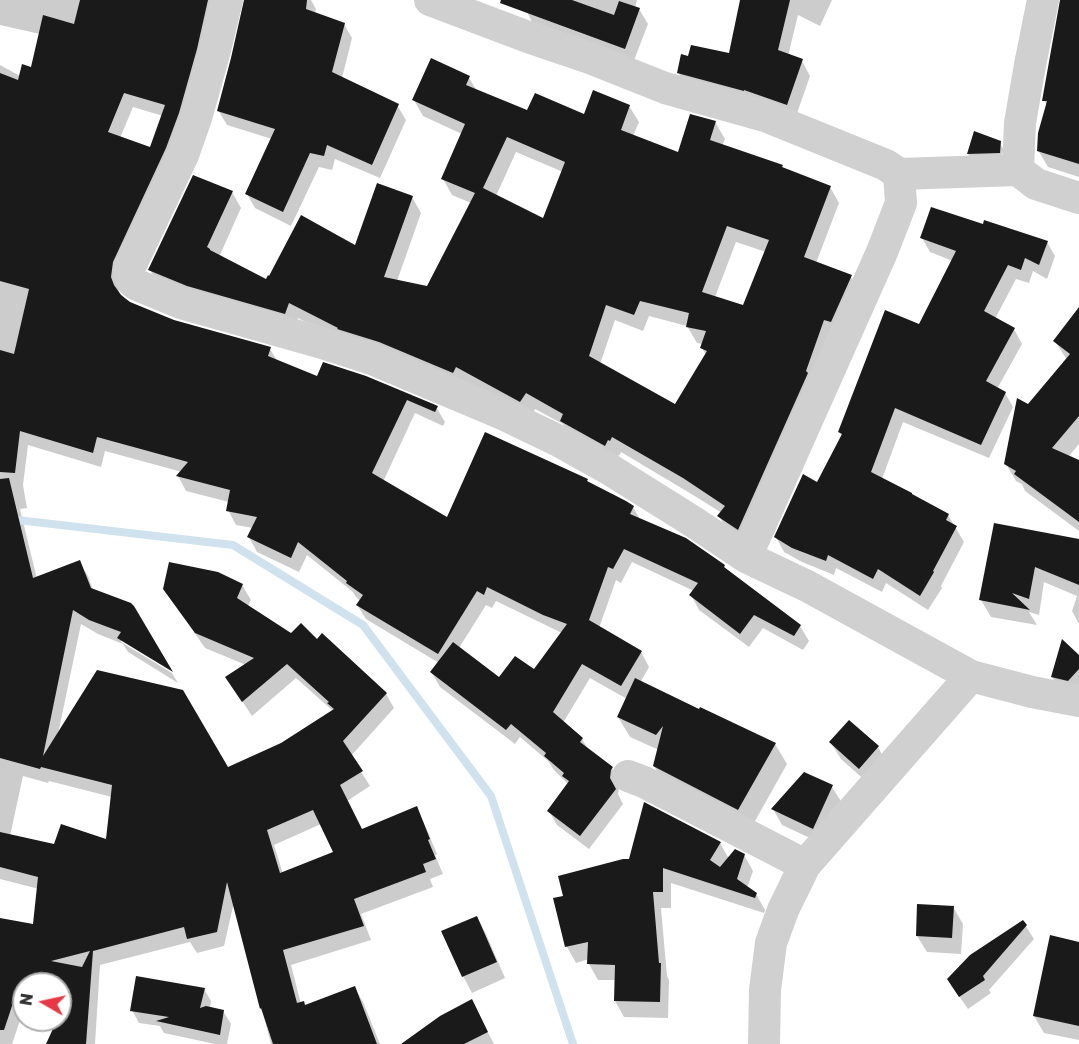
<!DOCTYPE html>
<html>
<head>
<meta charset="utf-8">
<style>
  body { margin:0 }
  #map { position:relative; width:1079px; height:1044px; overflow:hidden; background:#fff; font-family:"Golos Text",sans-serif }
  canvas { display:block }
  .north { position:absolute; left:12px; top:972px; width:60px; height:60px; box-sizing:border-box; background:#fff; border:2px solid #adadad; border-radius:50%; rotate:279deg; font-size:16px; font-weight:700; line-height:24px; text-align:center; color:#333 }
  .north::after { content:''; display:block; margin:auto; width:21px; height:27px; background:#e63946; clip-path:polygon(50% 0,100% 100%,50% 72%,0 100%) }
</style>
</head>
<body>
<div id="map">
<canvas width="1079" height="1044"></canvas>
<div class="north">N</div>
</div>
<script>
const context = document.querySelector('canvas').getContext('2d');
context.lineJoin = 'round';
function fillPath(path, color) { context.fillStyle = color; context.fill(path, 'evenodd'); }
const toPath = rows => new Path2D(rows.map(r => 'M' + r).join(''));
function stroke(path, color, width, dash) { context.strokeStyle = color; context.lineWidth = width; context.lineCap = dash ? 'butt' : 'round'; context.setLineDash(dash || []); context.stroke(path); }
fillPath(toPath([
  [0,0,226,0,204,65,120,277,119,292,129,303,174,321,270,349,278,362,318,378,324,364,436,407,445,422,443,426,415,413,383,482,447,520,587,480,590,484,633,507,641,521,724,566,727,571,800,626,809,641,803,650,763,628,749,647,699,610,691,595,694,591,632,562,621,583,616,580,599,628,641,652,649,667,640,683,775,744,787,764,750,830,666,787,654,766,659,750,630,737,618,717,627,699,590,678,563,723,582,739,589,751,612,768,620,783,618,794,623,804,589,849,557,825,549,811,568,784,554,770,548,761,520,737,515,744,440,687,432,673,439,663,366,619,357,605,360,601,356,597,353,592,307,555,299,572,257,552,249,537,253,528,236,525,228,510,229,502,186,491,178,476,182,472,105,451,101,467,28,445,23,485,27,508,20,509,37,579,79,562,88,576,93,590,131,604,121,642,172,673,178,683,128,652,123,644,98,634,81,624,58,734,228,769,282,744,333,711,296,678,252,716,227,678,246,665,205,648,174,603,242,585,251,600,248,606,291,635,317,642,386,694,394,708,351,756,370,786,347,801,362,831,416,808,424,823,437,854,435,855,443,874,430,879,433,887,361,914,371,940,291,965,301,1004,305,1006,355,988,363,1002,380,1044,271,1044,234,902,224,946,197,953,190,942,100,965,95,1044,47,1044,59,1020,60,1020,64,1010,60,1009,60,984,24,984,24,1009,12,1044,0,1044,0,920,35,926,39,889,0,879,0,65,20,76,32,69,40,34,0,25],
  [133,107,163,116,151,149,120,138],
  [496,601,562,633,534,671,499,679,459,648,486,605,492,608],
  [23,776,48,783,49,781,112,797,108,841,55,845,10,836],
  [321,824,336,853,283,874,274,845],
  [246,0,311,0,316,9,315,13,344,24,352,38,342,78,397,105,406,120,380,178,335,159,332,170,319,167,291,226,255,208,247,194,272,139,227,125,218,110],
  [499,0,637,0,635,8,639,9,648,24,633,63,534,26,526,10],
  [742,0,832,0,820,26,798,15,788,56,802,61,810,76,795,119,687,87,678,72,730,55],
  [1063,0,1079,0,1079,177,1048,167,1038,150,1047,106,1044,100],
  [469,78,477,91,528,112,585,116,629,106,639,122,633,136,679,154,715,122,725,139,722,146,782,166,783,169,830,187,839,203,816,263,851,277,860,293,748,545,728,532,719,516,722,513,693,495,621,452,619,456,618,455,614,461,571,438,563,424,535,409,530,418,347,343,298,318,294,329,159,286,150,270,232,192,241,208,219,257,267,281,356,247,412,197,421,213,397,281,428,287,471,203,452,195,443,179,462,134,423,116,414,100],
  [516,152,563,172,543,220,496,196],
  [736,242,766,252,744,307,715,297],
  [649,316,687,326,697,343,703,344,702,348,706,355,676,406,600,364,615,320,643,331],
  [999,142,1004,150,999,160,973,161,968,154],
  [984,226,1047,242,1055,256,1047,279,1033,271,1029,283,1016,279,995,319,1014,329,1022,344,997,389,1005,393,1013,407,989,458,903,422,882,479,948,515,964,542,941,586,942,588,928,610,886,583,882,592,836,568,834,575,802,562,784,552,776,537,818,484,842,437,840,432,919,326,953,261,930,252,922,238],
  [1079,310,1079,444,1068,457,1079,461,1079,531,1025,491,1022,484,1016,481,1006,464,1029,406,1067,360,1055,341],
  [995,525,1079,541,1079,624,1072,611,1077,596,1044,582,1039,615,1029,612,1037,625,991,617,981,600],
  [1079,657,1079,696,1062,694,1052,677],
  [831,743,878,747,887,764,869,784,841,759],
  [804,773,832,787,842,803,823,844,782,825,773,809],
  [720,843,729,859,744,855,753,871,747,888,756,894,765,910,764,913,671,883,671,908,661,908,667,976,669,980,668,1018,624,1017,615,1001,616,980,598,980,589,964,589,959,576,963,567,947,555,899],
  [953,907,963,924,961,954,927,952,917,936],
  [477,917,486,934,505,978,472,993,463,976],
  [1023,922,1034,939,989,990,991,993,968,1009,957,993],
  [1079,943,1079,1040,1044,1033,1034,1016],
  [204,989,211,1001,210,1008,223,1011,231,1024,227,1044,215,1044,164,1033,160,1026,139,1023,132,1010],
  [481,1019,494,1044,404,1044]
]), '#0003');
stroke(toPath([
  [0,518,233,545,363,625,491,796,573,1044]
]), '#cfe2ee', 8);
fillPath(toPath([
  [80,0,208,0,197,49,179,113,166,148,113,262,111,277,114,285,121,295,130,302,174,320,271,347,268,356,317,376,323,362,366,376,438,406,435,412,407,400,372,473,447,517,485,432,588,479,587,481,626,501,634,506,630,514,686,538,725,565,724,567,801,625,794,636,754,615,740,634,689,595,698,583,624,549,613,569,608,567,589,620,642,651,621,686,582,664,553,712,583,738,580,742,613,767,611,770,610,778,616,789,580,836,547,811,569,781,562,776,564,773,544,756,546,753,511,724,506,730,430,672,453,642,499,677,515,656,534,669,567,624,543,615,487,587,484,595,477,591,438,654,356,605,363,595,346,583,347,581,298,542,291,558,247,537,257,517,226,511,230,490,176,476,188,462,97,437,93,453,20,431,15,473,0,472,0,350,14,354,29,289,0,281,0,73,18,80,22,64,31,67,43,15,74,24],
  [124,93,165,105,150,147,108,132],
  [244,0,307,0,306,9,345,23,332,72,399,104,372,165,327,145,324,156,310,153,283,212,245,194,275,129,217,111,231,58],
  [501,0,572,0,614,15,619,1,640,8,625,49,500,3],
  [740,0,790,0,778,50,803,59,787,105,744,90,744,91,677,73,681,54,688,56,691,45,729,53],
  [1060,0,1079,0,1079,164,1037,151,1038,133,1047,101,1042,101],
  [431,58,470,76,466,85,527,110,535,93,584,114,593,90,630,105,621,130,678,152,690,114,716,121,710,140,783,165,782,167,831,186,804,257,852,275,831,322,824,320,806,371,808,373,738,530,717,516,725,506,683,478,612,437,610,441,608,440,605,446,560,421,563,414,526,393,520,402,456,367,453,373,379,342,337,329,338,328,289,303,285,314,187,286,148,270,193,175,233,191,207,247,210,249,210,250,266,279,268,275,269,276,301,215,355,245,377,183,413,196,384,277,427,286,475,193,441,179,465,124,412,100],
  [507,137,565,162,543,218,483,188],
  [727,226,769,240,743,305,702,292],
  [640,301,689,313,686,327,706,331,700,348,707,351,675,404,589,356,606,305,634,315],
  [974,131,1001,141,1000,153,967,154],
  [931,207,983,224,984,220,1048,241,1039,265,1025,258,1021,270,1008,265,984,311,1015,328,986,381,1006,392,981,445,895,408,871,472,912,493,912,494,949,514,946,520,957,526,933,571,934,572,920,596,878,569,873,579,828,555,826,561,792,548,774,537,803,474,817,482,842,434,838,432,885,310,919,324,956,251,920,238],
  [1079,307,1079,416,1052,448,1079,460,1079,522,1014,474,1016,471,1004,464,1017,398,1028,404,1070,354,1053,341],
  [9,478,33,578,80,560,91,588,131,603,134,606,173,672,117,638,121,632,89,620,73,610,43,756,97,670,183,690,228,767,281,743,334,709,327,703,329,702,287,664,242,702,225,677,254,658,195,633,163,589,169,562,218,572,243,584,237,598,291,633,301,623,317,639,322,633,387,693,343,741,363,771,340,785,362,829,417,806,430,839,428,840,436,859,423,864,426,872,354,899,364,926,283,950,297,1003,304,1001,305,1005,355,986,377,1044,273,1044,261,1008,260,1009,227,882,217,932,187,939,184,927,93,951,86,1044,46,1044,57,1020,60,1020,60,1014,67,1000,60,999,60,984,24,984,24,990,18,988,4,1030,0,1030,0,918,33,924,38,877,0,867,0,832,54,844,61,824,106,839,112,785,41,767,40,769,0,758,0,479],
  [313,810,333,852,280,873,267,830],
  [90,951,82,967,51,961],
  [994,523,1079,539,1079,585,1035,567,1029,599,1012,593,1030,610,979,600],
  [1062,639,1079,655,1079,669,1068,681,1051,677],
  [635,678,699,709,700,707,776,743,738,810,653,766,663,726,656,735,617,717],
  [849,720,879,746,859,769,829,742],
  [804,772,833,785,813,829,771,809],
  [644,802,721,842,710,860,720,867,735,849,745,854,737,879,757,893,755,898,663,868,663,892,653,892,659,963,661,963,660,1002,614,1001,615,965,587,964,588,942,565,947,553,898,563,896,558,876,623,859,629,859],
  [917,904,954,906,952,938,916,936],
  [477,916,497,962,462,977,441,931],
  [1023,920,1027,925,983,976,985,980,959,997,947,979,970,955],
  [1050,935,1079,942,1079,1026,1033,1016],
  [136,976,205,988,200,1008,206,1006,224,1010,220,1035,156,1021,169,1017,130,1011],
  [472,999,488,1032,464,1044,401,1044,440,1016]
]), '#1a1a1a');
stroke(toPath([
  [227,0,214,54,196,118,183,155,129,269,129,276,132,281,137,285,181,303,319,342,372,359,505,415,559,441,609,469,692,521,746,557,807,586,971,676,1032,692,1079,701],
  [430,0,528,37,587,57,665,88,765,116,886,165,899,174,901,203,882,252,746,557],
  [1043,0,1030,65,1020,123,1018,170,1036,184,1079,198],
  [899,174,1018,170],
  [628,776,644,782,805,865],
  [764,1044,765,990,771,943,783,910,805,865,971,676]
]), '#d0d0d0', 32);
</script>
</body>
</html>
